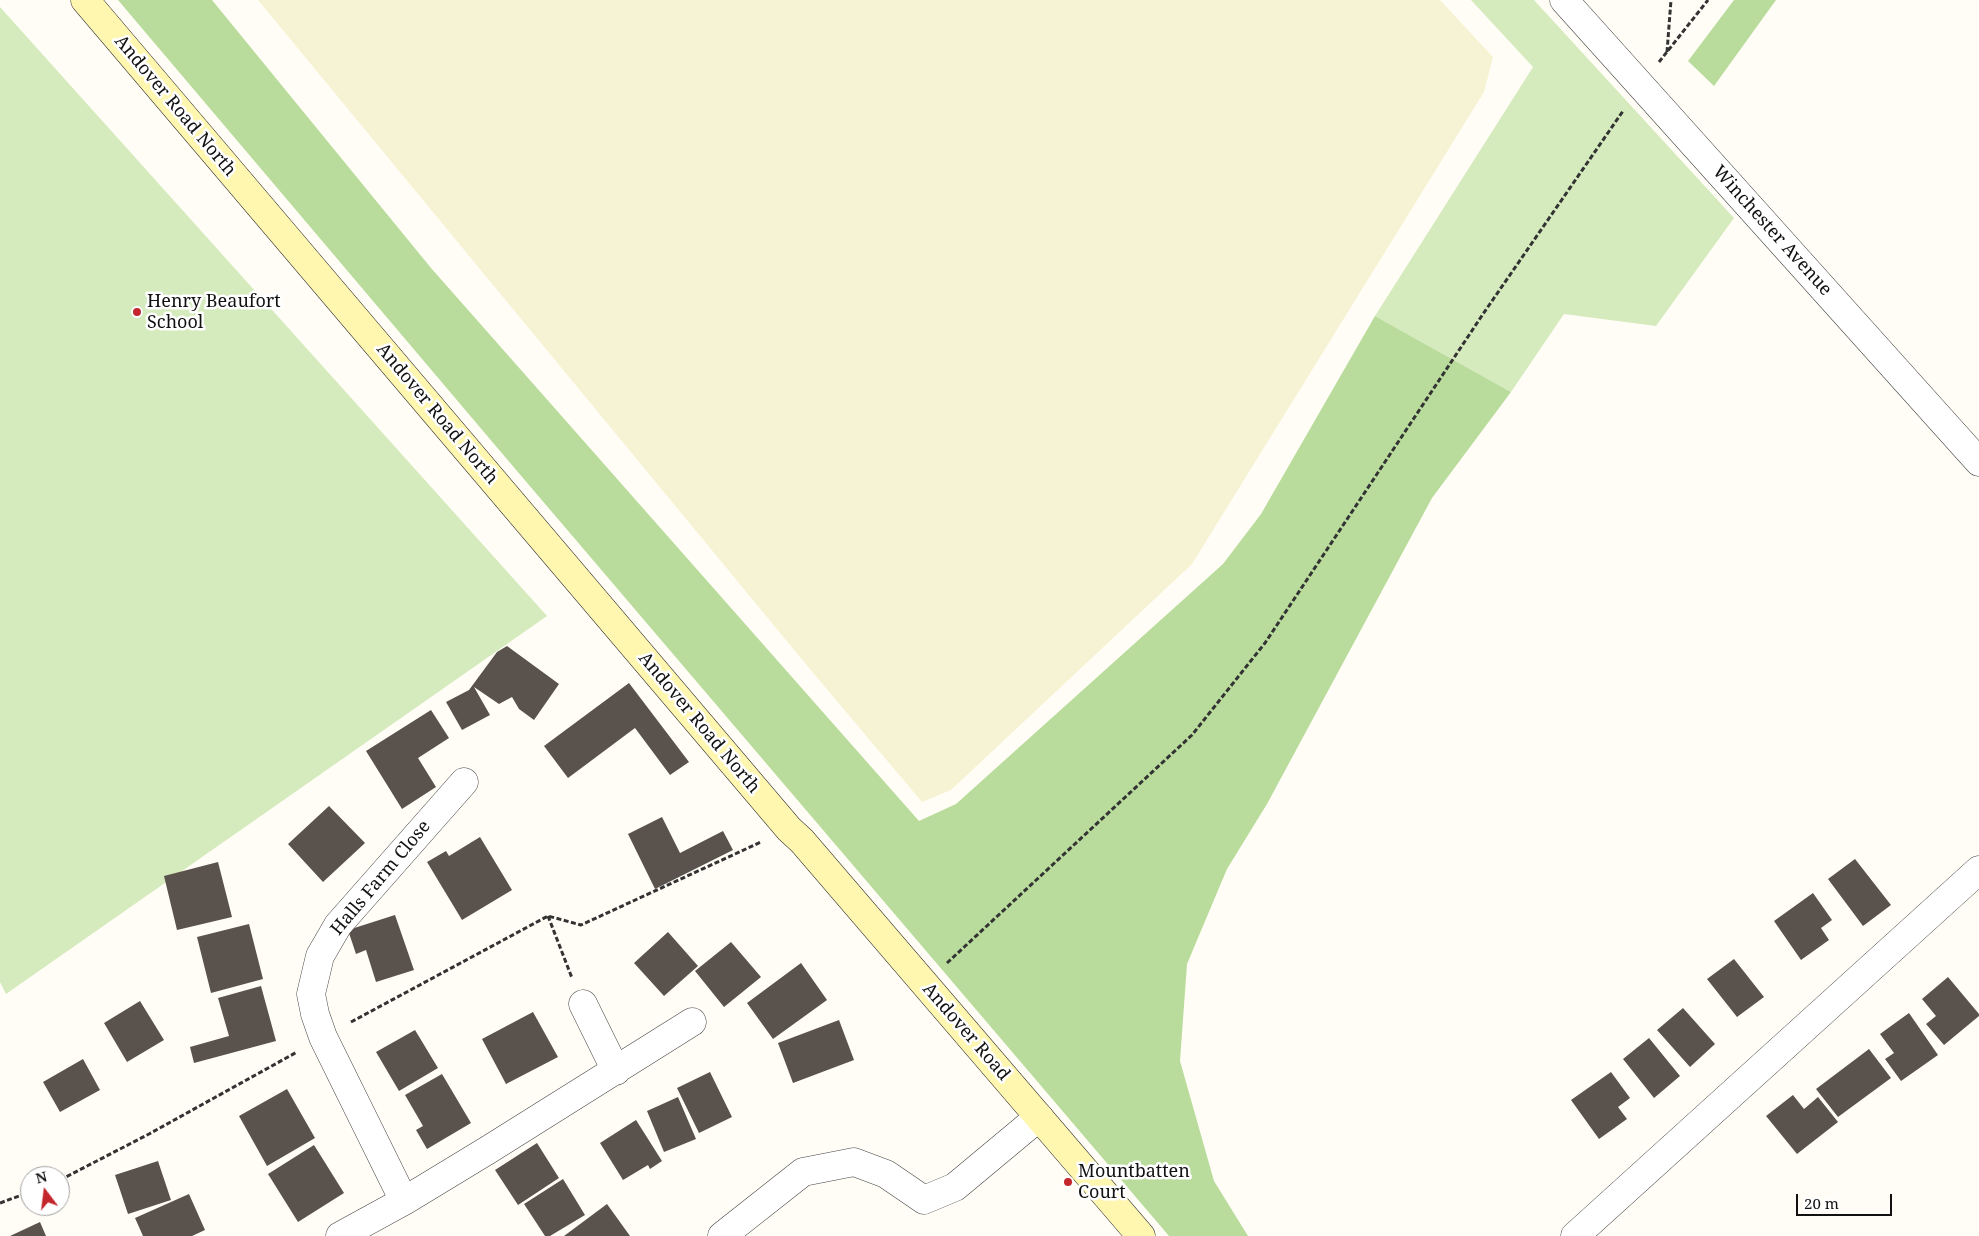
<!DOCTYPE html>
<html>
<head>
<meta charset="utf-8">
<style>
  body { margin:0 }
  #map { position:relative; width:1979px; height:1236px; overflow:hidden; background:#fffdf5; font-family:"Noto Serif",serif }
  canvas { display:block }
  .north { position:absolute; left:20px; top:1166px; width:50px; height:50px; box-sizing:border-box; background:#fff; border:1px solid #a0a0a0; border-radius:50%; rotate:345deg; font-size:14px; font-weight:700; line-height:20px; text-align:center; color:#111 }
  .north::after { content:''; display:block; margin:auto; width:18px; height:22px; background:#c4262e; clip-path:polygon(50% 0,100% 100%,50% 72%,0 100%) }
  .scale { position:absolute; left:1796px; top:1194px; width:96px; height:22px; box-sizing:border-box; border:2px solid #111; border-top:0; padding-left:6px; font-size:15px; line-height:18px; white-space:nowrap; color:#111; -webkit-text-stroke:4px #fff; paint-order:stroke }
</style>
</head>
<body>
<div id="map">
<canvas width="1979" height="1236"></canvas>
<div class="north">N</div>
<div class="scale">20 m</div>
</div>
<script>
const context = document.querySelector('canvas').getContext('2d');
context.lineJoin = 'round';
function fillPath(path, color) { context.fillStyle = color; context.fill(path, 'evenodd'); }
const toPath = rows => new Path2D(rows.map(r => 'M' + r).join(''));
function stroke(path, color, width, dash) { context.strokeStyle = color; context.lineWidth = width; context.lineCap = dash ? 'butt' : 'round'; context.setLineDash(dash || []); context.stroke(path); }
function drawText(font, color, halo, rows, align = 'center') {
  context.font = font + ' "Noto Serif",serif'; context.lineWidth = 5; context.setLineDash([]); context.textBaseline = 'middle'; context.strokeStyle = halo; context.fillStyle = color; for (const [text, x, y, turn = 0] of rows) {
    context.save(); context.translate(x, y); context.rotate((+turn || 0) * Math.PI / 180); context.textAlign = isNaN(turn) ? turn : align; if (halo) context.strokeText(text, 0, 0); context.fillText(text, 0, 0); context.restore();
  }
}
fillPath(toPath([
  [258,0,1440,0,1493,57,1484,92,1192,564,951,790,922,802,809,668]
]), '#f6f3d4');
fillPath(toPath([
  [1471,0,1534,0,1734,218,1656,326,1564,314,1511,392,1375,316,1533,67],
  [0,7,547,616,6,994,0,982]
]), '#d5ebbd');
fillPath(toPath([
  [118,0,212,0,431,268,919,821,956,804,1223,564,1261,514,1375,316,1511,392,1432,498,1267,804,1227,869,1187,964,1180,1061,1214,1181,1248,1236,1169,1236,500,451],
  [1734,0,1776,0,1714,86,1688,61]
]), '#b9dc9c');
fillPath(toPath([
  [507,646,559,684,534,720,519,709,512,697,499,704,474,687,490,715,462,730,446,702,469,690,497,652],
  [629,683,689,762,670,775,635,728,568,778,544,746],
  [431,710,449,738,418,758,436,787,402,809,366,751],
  [329,806,365,843,323,882,288,844],
  [662,817,680,853,723,831,733,850,655,889,628,834],
  [480,837,512,890,462,920,427,862,446,851,449,856],
  [1855,859,1891,905,1863,926,1828,879],
  [218,862,232,917,177,930,164,876],
  [1813,893,1832,920,1821,928,1829,940,1801,960,1774,921],
  [395,915,414,970,376,982,366,950,356,954,348,930],
  [249,924,263,979,211,993,197,937],
  [668,932,698,966,664,996,634,963],
  [731,942,761,977,724,1007,695,971],
  [1734,959,1764,997,1737,1017,1707,979],
  [801,963,827,1000,773,1039,747,1003],
  [1948,977,1979,1014,1979,1016,1944,1045,1926,1024,1936,1016,1922,999],
  [261,986,276,1041,194,1063,190,1047,229,1036,218,998],
  [140,1001,164,1040,127,1062,104,1023],
  [1683,1008,1715,1044,1690,1067,1657,1030],
  [533,1012,558,1057,506,1084,482,1039],
  [1909,1013,1938,1055,1901,1081,1885,1059,1894,1053,1880,1034],
  [839,1020,854,1060,793,1083,778,1043],
  [415,1030,438,1068,399,1091,376,1052],
  [1649,1038,1680,1076,1654,1098,1623,1059],
  [1869,1049,1891,1078,1838,1117,1816,1089],
  [83,1059,100,1090,60,1112,43,1082],
  [710,1072,732,1117,699,1133,677,1088],
  [1611,1072,1630,1098,1618,1107,1627,1119,1599,1139,1571,1100],
  [442,1074,471,1123,427,1149,416,1130,423,1126,405,1095],
  [287,1089,315,1138,267,1166,239,1116],
  [1793,1095,1804,1109,1818,1097,1838,1122,1797,1154,1766,1116],
  [678,1097,696,1139,664,1152,647,1111],
  [636,1120,662,1161,650,1169,648,1165,623,1180,600,1143],
  [537,1143,559,1178,518,1205,495,1170],
  [314,1145,344,1193,298,1222,268,1174],
  [158,1161,171,1200,128,1214,115,1175],
  [563,1179,585,1215,550,1236,545,1236,524,1204],
  [189,1194,205,1230,192,1236,143,1236,135,1218],
  [607,1204,630,1236,564,1236],
  [40,1222,46,1236,10,1236]
]), '#5a524d');
const minor = toPath([
  [583,1004,616,1071],
  [404,1201,323,1037,315,1014,311,994,320,956,338,925,464,782],
  [340,1236,404,1201,488,1150,692,1022],
  [722,1236,803,1172,854,1162,886,1174,924,1200,955,1187,1039,1117],
  [1575,1236,1979,870]
]);
const tertiary = toPath([
  [1564,0,1979,462]
]);
const secondary = toPath([
  [85,0,789,829,802,841,1141,1236]
]);
stroke(minor, '#444', 29);
stroke(tertiary, '#444', 29);
stroke(secondary, '#333', 29);
stroke(toPath([
  [1667,52,1671,0],
  [1659,62,1708,0],
  [548,916,572,978],
  [947,963,1192,735,1265,643,1483,314,1623,111],
  [351,1022,548,916,581,925,761,842],
  [60,1180,149,1134,297,1052],
  [0,1203,30,1192]
]), '#333', 3, [5, 2.5]);
stroke(minor, '#fff', 28);
stroke(tertiary, '#fff', 28);
stroke(secondary, '#fff6b0', 28);
for (const [x, y, r, color] of [
  [137,312,5,"#c4262e"],
  [1068,1182,5,"#c4262e"]
]) { const dot = new Path2D(); dot.arc(x, y, r, 0, 2 * Math.PI); context.fillStyle = color; context.fill(dot); stroke(dot, '#fff', 2); }
drawText('18px', '#111', '#fff', [
  ["Andover Road North",175,106,50],
  ["Winchester Avenue",1772,231,48],
  ["Andover Road North",437,414,50],
  ["Andover Road North",699,723,50],
  ["Halls Farm Close",381,878,-50],
  ["Andover Road",966,1032,49]
]);
drawText('18px', '#111', '#fff', [
  ["Henry Beaufort",147,302],
  ["School",147,323],
  ["Mountbatten",1078,1172],
  ["Court",1078,1193]
], 'left');
</script>
</body>
</html>
